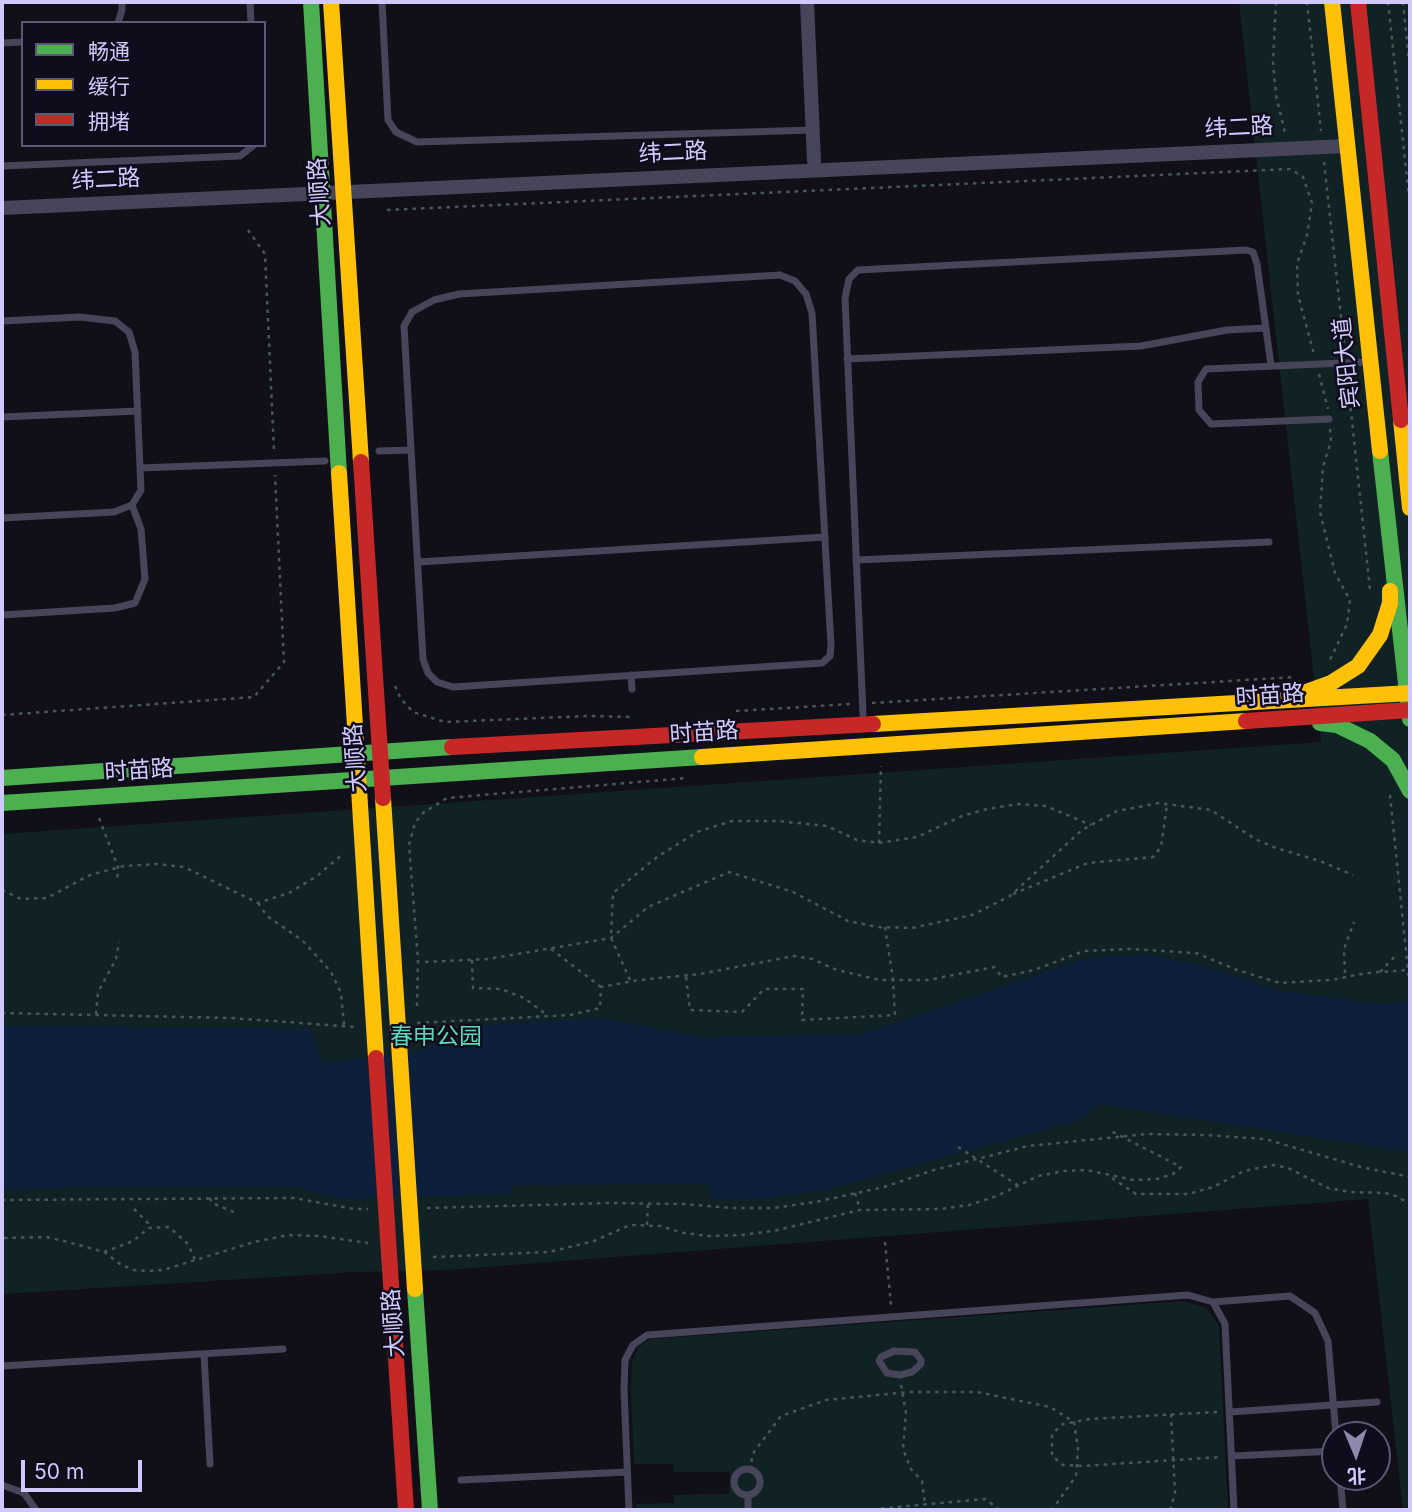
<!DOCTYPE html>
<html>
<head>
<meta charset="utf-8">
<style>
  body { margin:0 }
  #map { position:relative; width:1412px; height:1512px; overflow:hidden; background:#111018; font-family:Inter,"Noto Sans SC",sans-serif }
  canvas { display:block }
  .frame { position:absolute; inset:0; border:4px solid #d0cafc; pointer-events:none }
  .legend { position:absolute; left:21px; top:21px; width:245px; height:126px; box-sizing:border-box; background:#0f0c1c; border:2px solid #5c5876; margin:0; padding:9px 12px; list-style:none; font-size:21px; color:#d0cafc }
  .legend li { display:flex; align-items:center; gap:14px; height:35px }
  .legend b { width:35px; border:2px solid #5c5876 }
  .north { position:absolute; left:1321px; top:1421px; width:70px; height:70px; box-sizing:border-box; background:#0f0c1c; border:2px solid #5c5876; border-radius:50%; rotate:178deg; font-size:19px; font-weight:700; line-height:28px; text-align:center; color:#d0cafc }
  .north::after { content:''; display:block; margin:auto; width:24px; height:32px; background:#8d89ac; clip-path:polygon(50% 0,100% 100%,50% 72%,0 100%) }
  .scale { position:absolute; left:21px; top:1460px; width:121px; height:32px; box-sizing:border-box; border:4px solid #d0cafc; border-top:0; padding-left:9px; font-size:21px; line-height:24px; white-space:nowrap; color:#d0cafc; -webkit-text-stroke:5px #0f0c1c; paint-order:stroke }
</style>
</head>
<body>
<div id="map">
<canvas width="1412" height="1512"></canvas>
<div class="frame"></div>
<ul class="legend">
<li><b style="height:9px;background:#4caf50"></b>畅通</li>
<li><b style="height:9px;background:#ffc107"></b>缓行</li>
<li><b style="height:9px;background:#c62828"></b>拥堵</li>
</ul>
<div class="north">北</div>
<div class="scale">50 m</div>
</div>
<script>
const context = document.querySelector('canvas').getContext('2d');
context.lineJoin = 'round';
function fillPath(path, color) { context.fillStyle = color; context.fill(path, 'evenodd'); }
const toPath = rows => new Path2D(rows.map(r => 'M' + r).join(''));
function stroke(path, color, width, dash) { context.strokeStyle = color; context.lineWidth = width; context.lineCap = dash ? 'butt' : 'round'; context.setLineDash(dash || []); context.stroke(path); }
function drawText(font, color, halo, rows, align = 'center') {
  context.font = font + ' Inter,"Noto Sans SC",sans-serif'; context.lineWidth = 5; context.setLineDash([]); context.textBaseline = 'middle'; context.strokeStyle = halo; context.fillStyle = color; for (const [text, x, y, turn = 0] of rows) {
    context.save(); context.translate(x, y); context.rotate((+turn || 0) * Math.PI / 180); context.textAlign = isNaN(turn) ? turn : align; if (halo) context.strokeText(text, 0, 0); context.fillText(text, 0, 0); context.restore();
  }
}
fillPath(toPath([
  [1239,2,1410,2,1410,1510,1403,1510,1368,1199,446,1270,355,1272,2,1294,2,834,1321,742],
  [1184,1301,1207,1308,1219,1326,1228,1510,636,1510,636,1504,674,1503,674,1495,729,1494,730,1472,674,1472,673,1464,634,1464,631,1391,632,1362,638,1347,650,1339]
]), '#102223');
fillPath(toPath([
  [1151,955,1205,966,1276,990,1380,1004,1410,1001,1410,1152,1100,1104,1080,1120,825,1190,759,1199,711,1199,709,1184,513,1185,511,1194,342,1199,294,1187,93,1186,2,1190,2,1026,310,1029,323,1063,423,1051,456,1031,495,1024,603,1018,702,1037,862,1034,1090,957]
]), '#0e1f3b');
stroke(toPath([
  [1276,2,1273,62,1276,95,1285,133],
  [1307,2,1321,131],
  [1388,2,1410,206],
  [1403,2,1410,72],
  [1324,162,1345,353],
  [387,210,1290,169,1303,177,1312,203,1307,235,1297,264,1298,295,1314,354],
  [248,230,265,254,274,451],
  [1319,374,1328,409],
  [1347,374,1370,590],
  [1330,429,1331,441,1323,467,1320,512,1335,573,1350,600,1347,624,1330,660],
  [395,686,401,699,413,712,445,722,588,716,632,717],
  [872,703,1295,677],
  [736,711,851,704],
  [2,715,254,697,284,662,275,475],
  [1390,795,1410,990],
  [99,818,118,867,117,881],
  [879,843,881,766],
  [2,890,21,899,47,898,90,875,124,866,157,864,184,867,258,903,289,893,317,876,344,853],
  [1013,894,1088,863,1153,857,1161,847,1167,804],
  [258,903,267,916,303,941,331,972,341,993,344,1025],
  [551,949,601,987],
  [472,960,473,988,501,989,524,998,547,1015],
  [425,962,488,959,611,938,648,907,729,872,793,892,848,921,877,927,912,928,972,915,1010,896,1082,830,1117,811,1159,803,1211,810,1255,839,1276,848,1320,861,1353,875],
  [1380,972,1397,954],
  [1345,973,1344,949,1354,922],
  [686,977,690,1010,742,1012,764,989,803,989,802,1020,895,1015,893,980,885,927],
  [630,980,611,938,613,893,657,857,697,832,732,821,778,821,827,826,857,840,879,843,917,837,962,816,987,809,1018,804,1046,806,1091,825],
  [417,1006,418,960,409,845,415,823,423,813,447,798,687,778],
  [2,1013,231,1018,355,1027],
  [96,1014,98,992,116,959,119,942],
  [417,1023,570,1015,600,1008,601,987,639,980,700,974,794,956,812,959,837,970,880,980,928,980,994,967,1002,977,1034,970,1084,951,1130,949,1196,953,1237,970,1280,983,1331,980,1366,973,1410,970],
  [958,1147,1019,1186],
  [1112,1178,1136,1194,1188,1194,1213,1187,1244,1171,1274,1165,1288,1168,1328,1188,1350,1192,1385,1193,1396,1196,1410,1204],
  [855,1193,860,1210],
  [210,1198,212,1203,234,1212],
  [2,1200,294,1198,354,1209,368,1209],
  [427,1208,610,1203,683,1204,732,1208,774,1208,820,1201,884,1187,934,1170,1028,1146,1147,1134,1205,1135,1265,1139,1361,1167,1410,1177],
  [134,1209,148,1223,149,1228],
  [647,1225,648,1203],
  [4,1238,47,1237,68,1242,104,1252,120,1264,134,1270,149,1271,163,1270,254,1242,288,1235,320,1236,368,1243],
  [885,1242,891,1305],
  [104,1252,133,1241,149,1228,169,1227,188,1244,195,1260],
  [433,1257,549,1252,594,1241,630,1225,660,1226,684,1233,708,1236,741,1235,773,1231,860,1210,941,1209,969,1205,997,1196,1038,1176,1064,1171,1086,1170,1134,1180,1157,1179,1173,1174,1181,1167,1111,1131],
  [901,1385,906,1413,903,1449,911,1469,922,1481,925,1504],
  [1217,1412,1090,1419,1063,1424,1052,1434,1052,1456,1063,1465,1082,1466,1222,1457],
  [749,1470,754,1452,781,1416,826,1400,909,1392,977,1392,1050,1407,1074,1422,1078,1448,1076,1476,1052,1510],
  [864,1510,985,1499,1000,1510],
  [1170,1510,1175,1493,1171,1414]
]), '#485662', 2.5, [3.5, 5]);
stroke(toPath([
  [250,2,251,23],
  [382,2,388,120,396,132,417,142,813,130],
  [118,23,122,10,122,2],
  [2,43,23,42],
  [2,166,240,156,254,145],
  [780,275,795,281,806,294,812,313,831,645,830,656,822,663,453,687,437,682,428,673,423,659,404,326,412,312,434,300,459,294,780,275],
  [2,321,80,317,115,321,129,332,135,352,141,490,132,505,114,512,2,518],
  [847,359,1141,346,1227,330,1265,328],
  [2,417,138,411],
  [1329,419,1211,424,1199,410,1198,382,1206,369,1366,362],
  [379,451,411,450],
  [140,468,325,461],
  [856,560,1269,542],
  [418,562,825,537],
  [2,615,115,608,135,603,145,579,141,529,132,505],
  [631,675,632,689],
  [863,714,845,298,849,279,858,270,1246,250,1253,252,1257,264,1271,365],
  [1213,1302,1290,1296,1315,1313,1328,1341,1336,1435],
  [894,1351,915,1352,921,1360,921,1364,912,1372,900,1375,887,1373,879,1361,881,1357,894,1351],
  [204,1354,210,1464],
  [2,1366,283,1349],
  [1230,1412,1377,1402],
  [1232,1456,1335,1451],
  '734 1482a13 13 0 1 1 26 0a13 13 0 1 1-26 0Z',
  [1340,1477,1343,1510],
  [461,1480,627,1472],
  [2,1485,24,1493,36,1510],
  [748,1495,748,1510],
  [629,1510,624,1390,625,1360,633,1345,647,1335,1188,1295,1213,1302,1225,1324,1234,1510]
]), '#464559', 7);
stroke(toPath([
  [807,2,814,161],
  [2,208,1346,146]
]), '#464559', 14);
stroke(toPath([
  [311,2,339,473],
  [1380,451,1410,719],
  [1320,723,1337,725,1370,741,1393,760,1410,791],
  [2,778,452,747],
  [2,803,702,757],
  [415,1289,430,1510]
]), '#4caf50', 16);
stroke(toPath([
  [331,2,361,462],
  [1332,2,1380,451],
  [1401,420,1410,508],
  [339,473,376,1058],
  [1306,692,1331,683,1358,666,1380,635,1390,603,1390,591],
  [873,724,1410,693],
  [702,757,1246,721],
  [383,798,415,1289]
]), '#ffc107', 16);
stroke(toPath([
  [1358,2,1401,420],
  [361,462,383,798],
  [1246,721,1410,710],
  [452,747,873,724],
  [376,1058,406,1510]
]), '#c62828', 16);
drawText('23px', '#d0cafc', '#0f0c1c', [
  ["纬二路",1239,128,-3],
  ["纬二路",673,153,-3],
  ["纬二路",106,180,-3],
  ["大顺路",320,192,-94],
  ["宾阳大道",1347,363,-96],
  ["时苗路",1270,696,-4],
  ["时苗路",704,733,-4],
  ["大顺路",356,758,-94],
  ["时苗路",139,771,-4],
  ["大顺路",394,1323,-94]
]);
drawText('23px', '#5ad8ba', '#0f0c1c', [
  ["春申公园",436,1037]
]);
</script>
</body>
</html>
